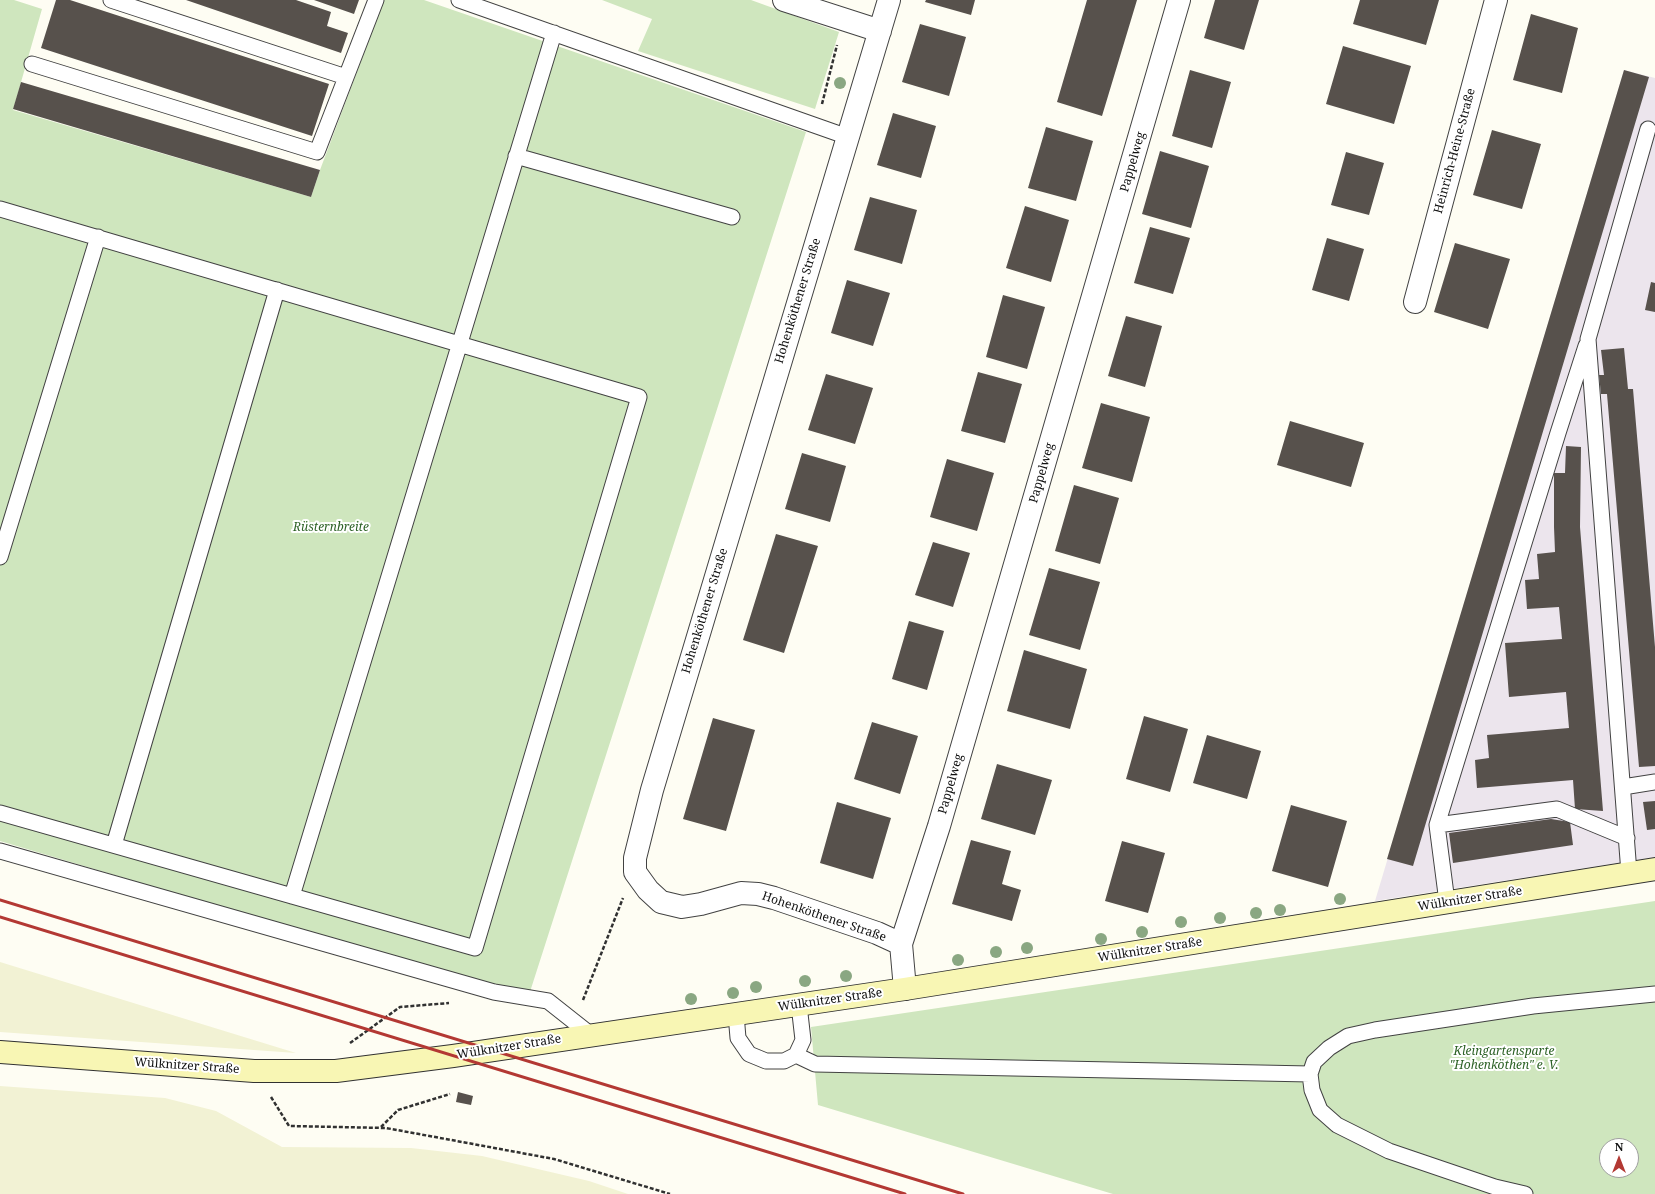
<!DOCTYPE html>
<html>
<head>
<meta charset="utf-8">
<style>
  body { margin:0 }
  #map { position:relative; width:1655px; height:1194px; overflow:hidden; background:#fefdf3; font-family:"Noto Serif",serif }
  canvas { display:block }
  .north { position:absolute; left:1599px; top:1138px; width:40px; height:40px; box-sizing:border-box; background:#fff; border:1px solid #9f9f9f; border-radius:50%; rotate:0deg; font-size:11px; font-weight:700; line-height:16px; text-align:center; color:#0f0f0f }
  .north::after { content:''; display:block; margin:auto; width:14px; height:18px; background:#b33833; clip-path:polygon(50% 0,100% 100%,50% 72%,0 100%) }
</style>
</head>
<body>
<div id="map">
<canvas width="1655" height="1194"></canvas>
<div class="north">N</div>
</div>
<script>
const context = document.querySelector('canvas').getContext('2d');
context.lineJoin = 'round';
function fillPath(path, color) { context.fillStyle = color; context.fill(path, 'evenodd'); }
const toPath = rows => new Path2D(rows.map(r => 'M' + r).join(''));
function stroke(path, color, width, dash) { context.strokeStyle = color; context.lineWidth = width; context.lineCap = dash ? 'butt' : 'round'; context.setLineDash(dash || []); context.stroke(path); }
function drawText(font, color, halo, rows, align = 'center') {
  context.font = font + ' "Noto Serif",serif'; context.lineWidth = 4; context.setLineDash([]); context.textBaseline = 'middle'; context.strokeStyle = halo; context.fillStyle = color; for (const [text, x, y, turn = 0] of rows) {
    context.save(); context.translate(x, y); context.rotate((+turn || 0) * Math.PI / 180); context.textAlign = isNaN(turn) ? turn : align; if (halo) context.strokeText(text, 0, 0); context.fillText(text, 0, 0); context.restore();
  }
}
fillPath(toPath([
  [1624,70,1655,78,1655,857,1375,901]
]), '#ece5ed');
fillPath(toPath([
  [0,962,296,1053,0,1032],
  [0,1086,165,1098,216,1111,282,1147,411,1148,482,1156,589,1181,628,1194,0,1194]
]), '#f2f2d4');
fillPath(toPath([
  [0,0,14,0,42,9,13,110,311,197,320,170,384,0,424,0,806,132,528,998,0,841],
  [602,0,751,0,839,32,815,109,638,51,652,19],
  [1655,901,1655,1194,1113,1194,818,1105,811,1027],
  [1607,1146,1631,1146,1631,1170,1607,1170]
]), '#cfe6be');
fillPath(toPath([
  [56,0,70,0,329,84,312,136,41,48],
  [186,0,296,0,331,12,327,26,348,33,341,53],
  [314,0,359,0,354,14],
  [926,0,975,0,971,15,925,2],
  [1087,0,1137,0,1102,116,1057,102],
  [1215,0,1259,0,1244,50,1204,38],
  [1360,0,1439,0,1426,45,1353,24],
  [1531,14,1578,28,1562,93,1513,80],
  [920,24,966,37,949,96,902,82],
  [1343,46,1411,66,1394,124,1326,104],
  [1190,70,1231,82,1212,148,1172,136],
  [1624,70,1649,77,1413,866,1387,859],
  [21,82,320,170,311,197,13,109],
  [893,113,936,126,921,178,877,165],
  [1046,127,1093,141,1076,201,1028,188],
  [1492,130,1541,144,1522,209,1473,195],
  [1160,151,1209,166,1191,228,1142,214],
  [1346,152,1384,163,1369,215,1331,205],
  [870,197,917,210,902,264,854,250],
  [1025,206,1069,220,1051,282,1006,268],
  [1150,227,1190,238,1173,294,1134,283],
  [1327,238,1364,249,1349,301,1312,290],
  [1455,243,1510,259,1488,329,1434,312],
  [847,280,890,293,873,346,831,333],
  [1651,282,1655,283,1655,312,1645,310],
  [1003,295,1045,307,1027,369,986,357],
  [1126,316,1162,326,1145,387,1108,376],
  [1624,348,1628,389,1633,389,1655,647,1655,766,1639,767,1607,394,1601,394,1599,375,1604,375,1601,350],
  [978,372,1022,384,1005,443,961,431],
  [826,374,873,388,855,444,808,430],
  [1101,403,1150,417,1132,482,1082,468],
  [1290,421,1364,443,1351,487,1277,465],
  [1566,446,1581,447,1580,527,1603,811,1575,809,1573,780,1477,788,1475,760,1489,758,1487,735,1569,728,1566,692,1509,697,1505,643,1562,639,1559,607,1527,609,1525,580,1539,579,1537,554,1555,552,1554,527,1554,473,1565,473],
  [802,453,846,466,830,522,785,509],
  [947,459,994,473,977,531,930,517],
  [1074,485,1119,498,1100,564,1055,551],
  [776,534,818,546,784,653,743,640],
  [933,542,970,553,953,607,915,595],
  [1049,568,1100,582,1080,650,1029,635],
  [909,621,944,631,927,690,892,679],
  [1024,650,1087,669,1070,729,1007,711],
  [1144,716,1188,729,1170,792,1126,779],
  [713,718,755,730,726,831,683,819],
  [872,722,918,736,900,794,854,779],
  [1207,735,1261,751,1247,799,1193,783],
  [997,764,1052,780,1035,835,981,819],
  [1655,801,1655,829,1647,830,1643,802],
  [837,802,891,818,873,879,820,863],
  [1291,805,1347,821,1328,887,1272,871],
  [1551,819,1570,822,1573,845,1453,863,1449,833],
  [971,840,1011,851,1002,884,1021,890,1012,921,952,904],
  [1122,841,1165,853,1148,913,1105,901],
  [458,1092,473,1096,471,1105,456,1102]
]), '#57514c');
const lane = toPath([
  [111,0,346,77],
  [459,0,848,137],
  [32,64,317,152,376,0],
  [516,156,732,217],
  [0,209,639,397,475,948,0,813],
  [0,557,98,237],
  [1623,787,1655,782],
  [1437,825,1557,809,1627,838],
  [114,845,277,290],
  [0,851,494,992,548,1001,591,1035],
  [1629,873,1588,339,1648,129],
  [292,896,554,33],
  [1447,902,1437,825,1558,433,1586,346],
  [736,1014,738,1038,749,1054,766,1061,784,1061,796,1055,803,1040,799,1005],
  [796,1055,815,1064,1310,1074],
  [1525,1194,1495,1187,1389,1151,1337,1125,1320,1110,1312,1090,1310,1074,1314,1062,1329,1048,1348,1036,1375,1030,1533,1006,1655,994]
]);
const street = toPath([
  [784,0,880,31],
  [889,0,652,790,635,858,635,872,648,890,661,902,682,907,701,904,741,893,758,894,774,898,877,933,901,944,905,989],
  [1415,302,1496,0],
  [901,944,939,826,1179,0]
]);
const secondary = toPath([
  [0,1052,254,1071,336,1071,453,1056,905,989,1655,869]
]);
stroke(lane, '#424242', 17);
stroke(street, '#424242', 24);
stroke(secondary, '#313131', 24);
stroke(toPath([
  [822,104,837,45],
  [583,1000,623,898],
  [350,1043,400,1007,449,1003],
  [271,1097,289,1126,386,1128,473,1144,554,1159,670,1194],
  [381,1127,398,1110,450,1094]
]), '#313131', 2.5, [4, 2]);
stroke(lane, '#fff', 15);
stroke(street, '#fff', 22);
stroke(secondary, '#f8f6b4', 22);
stroke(toPath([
  [0,900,963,1194],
  [0,917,905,1194]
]), '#b33833', 3);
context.fillStyle = '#8aa782';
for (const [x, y] of [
  [840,83],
  [1340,899],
  [1280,910],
  [1256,913],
  [1220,918],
  [1181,922],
  [1142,932],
  [1101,939],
  [1027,948],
  [996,952],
  [958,960],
  [846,976],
  [805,981],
  [756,987],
  [733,993],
  [691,999]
]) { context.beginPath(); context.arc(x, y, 6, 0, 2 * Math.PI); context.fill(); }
drawText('12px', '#0f0f0f', '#fff', [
  ["Heinrich-Heine-Straße",1455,151,-75],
  ["Pappelweg",1133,162,-74],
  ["Hohenköthener Straße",798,301,-73],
  ["Pappelweg",1042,473,-74],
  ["Hohenköthener Straße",705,611,-73],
  ["Pappelweg",951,784,-74],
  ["Wülknitzer Straße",1470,899,-9],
  ["Hohenköthener Straße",824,917,19],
  ["Wülknitzer Straße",1150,950,-9],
  ["Wülknitzer Straße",830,1000,-8],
  ["Wülknitzer Straße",509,1047,-9],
  ["Wülknitzer Straße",187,1066,4]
]);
drawText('italic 12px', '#2c6125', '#fff', [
  ["Rüsternbreite",331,528],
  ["Kleingartensparte",1504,1052],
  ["\"Hohenköthen\" e. V.",1504,1066]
]);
</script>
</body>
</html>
